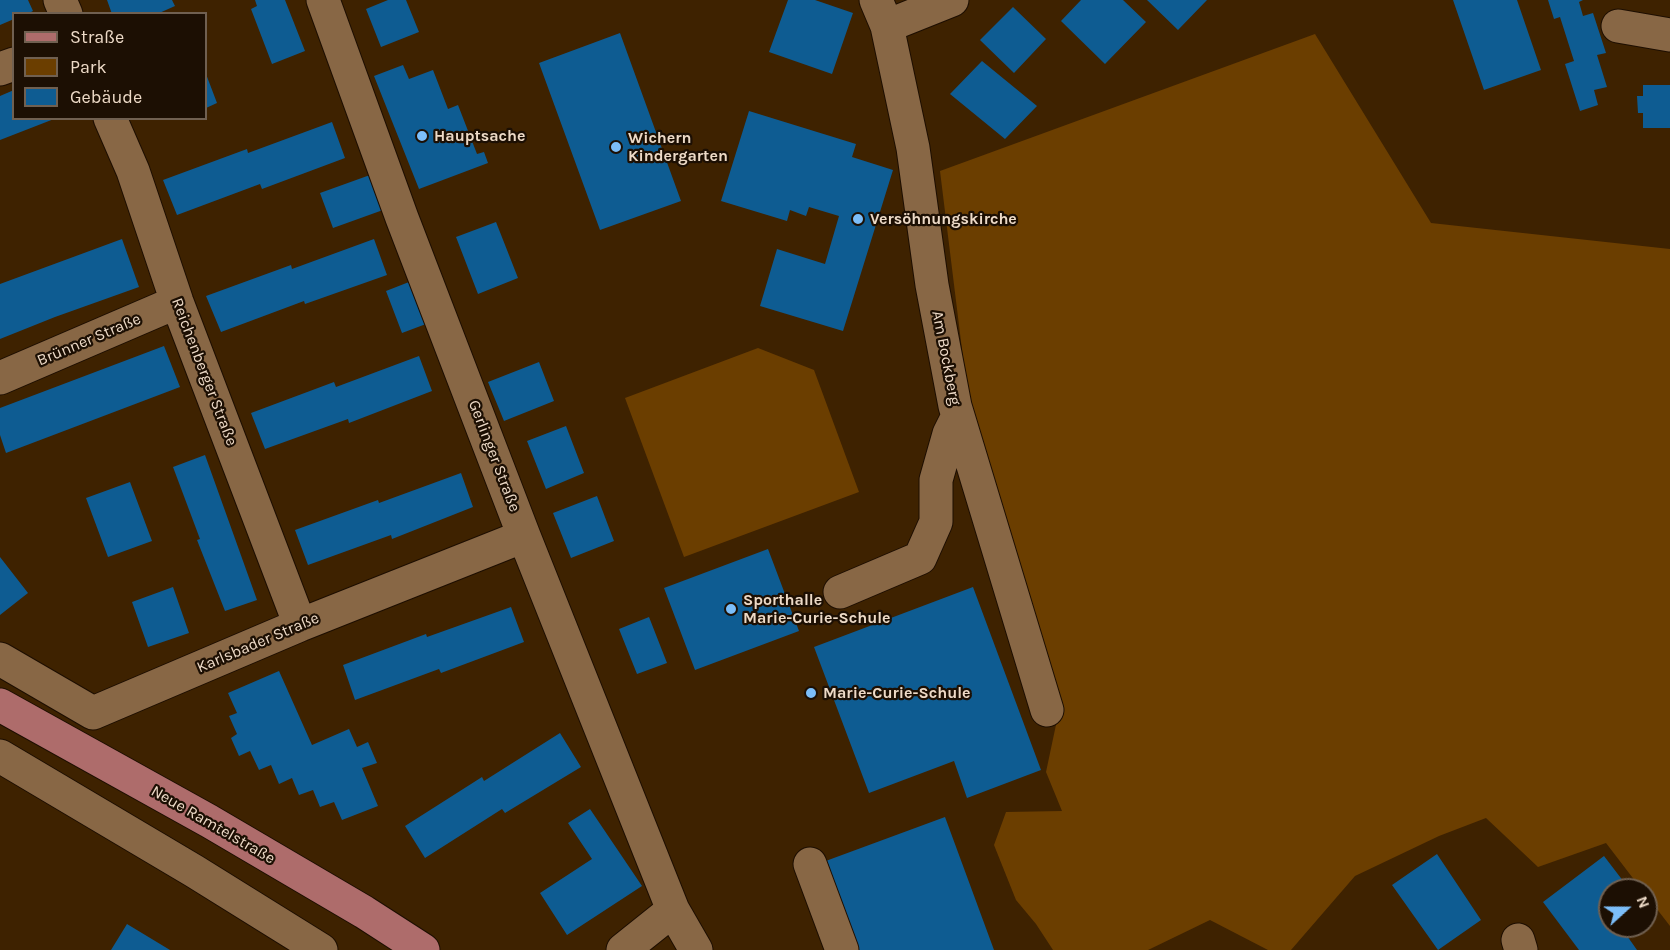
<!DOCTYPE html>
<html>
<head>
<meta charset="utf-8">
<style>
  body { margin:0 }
  #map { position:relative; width:1670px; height:950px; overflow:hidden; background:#3e2200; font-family:Karla,sans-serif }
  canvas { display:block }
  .legend { position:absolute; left:12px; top:12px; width:195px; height:108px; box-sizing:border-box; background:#1c0f03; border:2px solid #706051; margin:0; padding:8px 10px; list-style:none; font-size:18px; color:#eddac7 }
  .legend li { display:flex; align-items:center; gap:12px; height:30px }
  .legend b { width:30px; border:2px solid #706051 }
  .north { position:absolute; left:1598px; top:878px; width:60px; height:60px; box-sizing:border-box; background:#1c0f03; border:2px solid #706051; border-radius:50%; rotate:69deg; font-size:16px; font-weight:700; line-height:24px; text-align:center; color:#eddac7 }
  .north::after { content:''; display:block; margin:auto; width:21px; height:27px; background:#7cbef9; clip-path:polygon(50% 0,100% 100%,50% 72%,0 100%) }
</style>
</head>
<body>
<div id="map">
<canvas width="1670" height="950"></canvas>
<ul class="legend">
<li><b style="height:8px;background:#ae6c6b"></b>Straße</li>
<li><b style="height:16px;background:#6b3e00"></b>Park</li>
<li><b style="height:16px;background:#0e5c92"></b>Gebäude</li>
</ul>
<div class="north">N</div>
</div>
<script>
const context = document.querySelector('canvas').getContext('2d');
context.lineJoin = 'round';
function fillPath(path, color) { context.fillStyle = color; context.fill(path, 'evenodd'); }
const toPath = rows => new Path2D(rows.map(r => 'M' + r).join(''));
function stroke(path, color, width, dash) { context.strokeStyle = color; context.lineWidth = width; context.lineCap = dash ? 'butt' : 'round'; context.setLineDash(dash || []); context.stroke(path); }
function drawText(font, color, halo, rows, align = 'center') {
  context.font = font + ' Karla,sans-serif'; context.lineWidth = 4.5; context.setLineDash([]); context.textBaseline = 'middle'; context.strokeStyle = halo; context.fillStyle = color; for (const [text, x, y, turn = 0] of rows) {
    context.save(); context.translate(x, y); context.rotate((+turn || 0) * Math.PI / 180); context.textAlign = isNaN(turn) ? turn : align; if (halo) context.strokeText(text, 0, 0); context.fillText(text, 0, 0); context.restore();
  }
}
fillPath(toPath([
  [1315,34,1431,223,1670,249,1670,926,1646,895,1646,890,1642,890,1606,843,1538,867,1486,818,1439,836,1355,876,1291,950,1268,950,1210,920,1148,950,1053,950,1036,924,1016,900,994,845,1006,812,1062,811,1046,772,1057,720,966,382,940,171],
  [758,348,814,370,859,492,684,557,625,398]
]), '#6b3e00');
fillPath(toPath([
  [0,0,28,0,33,11,27,14,14,14,14,19,0,25],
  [107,0,172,0,175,6,157,14,112,14],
  [255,0,285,0,305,51,272,64,251,9,257,6],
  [388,0,406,0,419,32,381,47,366,9],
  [788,0,815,0,853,13,832,74,769,52],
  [1081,0,1123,0,1146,22,1105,64,1061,21],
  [1147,0,1207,0,1178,30],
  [1453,0,1517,0,1541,70,1484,90],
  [1548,0,1583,0,1579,2,1583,16,1593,13,1606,53,1597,55,1607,87,1594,90,1598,105,1580,111,1565,64,1574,61,1560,17,1554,19],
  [1013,7,1046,39,1014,73,980,40],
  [620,33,681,201,600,230,539,63],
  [982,61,1037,106,1005,139,950,94],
  [403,65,409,79,433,70,448,109,458,105,477,154,484,152,488,163,419,189,374,76],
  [206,74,217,103,206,108],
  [1643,85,1670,85,1670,128,1643,128,1643,113,1638,113,1637,96,1643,96],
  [14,90,14,118,54,119,0,140,0,96],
  [749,111,856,144,852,157,893,170,843,331,760,306,777,249,825,264,839,216,809,207,806,216,790,210,787,221,721,201],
  [332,122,345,158,262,189,260,184,177,215,163,180,247,149,248,153],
  [370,175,383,210,333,228,320,193],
  [496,222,518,278,478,294,456,237],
  [122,239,139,287,55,317,0,339,0,284],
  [374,239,387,275,305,304,304,301,221,332,206,296,291,265,292,269],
  [409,282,426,324,402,333,386,291],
  [164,346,180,387,6,453,0,435,0,408],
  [419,356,432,391,349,423,348,419,265,449,251,413,334,382,336,387],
  [539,362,554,401,504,421,488,382],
  [566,426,584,473,546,489,527,441],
  [205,455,257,600,225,611,197,540,200,539,173,467],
  [461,473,473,507,392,539,391,535,308,565,295,530,378,500,379,503],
  [130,482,152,541,108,557,86,498],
  [597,496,614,541,571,558,553,513],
  [768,549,799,631,695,670,664,588],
  [0,557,28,593,0,615],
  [173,587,189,633,148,647,132,602],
  [973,587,1041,770,967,798,954,761,869,793,814,647],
  [511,607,524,642,441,673,439,669,355,700,343,665,426,634,427,637],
  [649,617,667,663,637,674,619,629],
  [279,671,312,745,349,729,357,747,368,742,377,763,362,768,378,806,342,820,334,802,320,807,313,790,299,795,292,778,279,784,271,765,259,770,250,751,239,756,231,738,237,734,229,716,237,713,228,693],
  [560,733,581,767,505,813,502,809,425,858,405,826,482,777,484,781],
  [590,809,642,886,567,935,540,893,592,859,568,823],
  [945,817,994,950,856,950,823,862],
  [1437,854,1481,920,1438,950,1392,885],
  [1604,856,1630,890,1610,890,1610,926,1634,926,1625,933,1637,950,1579,950,1543,902],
  [127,924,170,950,111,950]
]), '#0e5c92');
const minor = toPath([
  [60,0,66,14],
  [323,0,402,218,524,536,673,910,696,950],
  [876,0,887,26,913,148,932,285,955,406,1047,710],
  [887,26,952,0],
  [1618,26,1670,35],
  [0,69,14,64],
  [110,118,133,171,177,302,300,625],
  [0,378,177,302],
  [840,592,920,558,936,522,936,480,949,434,958,416],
  [0,659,93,713,300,625,524,536],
  [0,756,194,871,321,950],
  [810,864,842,950],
  [1518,940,1521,950],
  [623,950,673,910]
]);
const major = toPath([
  [0,705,209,821,364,912,423,950]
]);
stroke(minor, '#1d0e01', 35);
stroke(major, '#1d0e01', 35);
stroke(minor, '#886745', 33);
stroke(major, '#ae6c6b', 33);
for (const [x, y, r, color] of [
  [422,136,6,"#7cbef9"],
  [616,147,6,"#7cbef9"],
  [858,219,6,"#7cbef9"],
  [731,609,6,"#7cbef9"],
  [811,693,6,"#7cbef9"]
]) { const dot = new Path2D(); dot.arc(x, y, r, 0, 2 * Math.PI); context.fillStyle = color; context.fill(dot); stroke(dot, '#1c0f03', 2); }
drawText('bold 16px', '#eddac7', '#1c0f03', [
  ["Hauptsache",434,136],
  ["Wichern",628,138],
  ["Kindergarten",628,156],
  ["Versöhnungskirche",870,219],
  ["Sporthalle",743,600],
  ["Marie-Curie-Schule",743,618],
  ["Marie-Curie-Schule",823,693]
], 'left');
drawText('16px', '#eddac7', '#1c0f03', [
  ["Brünner Straße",89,340,-23],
  ["Am Bockberg",946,358,79],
  ["Reichenberger Straße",204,372,69],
  ["Gerlinger Straße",494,456,69],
  ["Karlsbader Straße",258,643,-23],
  ["Neue Ramtelstraße",213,825,30]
]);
</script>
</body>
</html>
